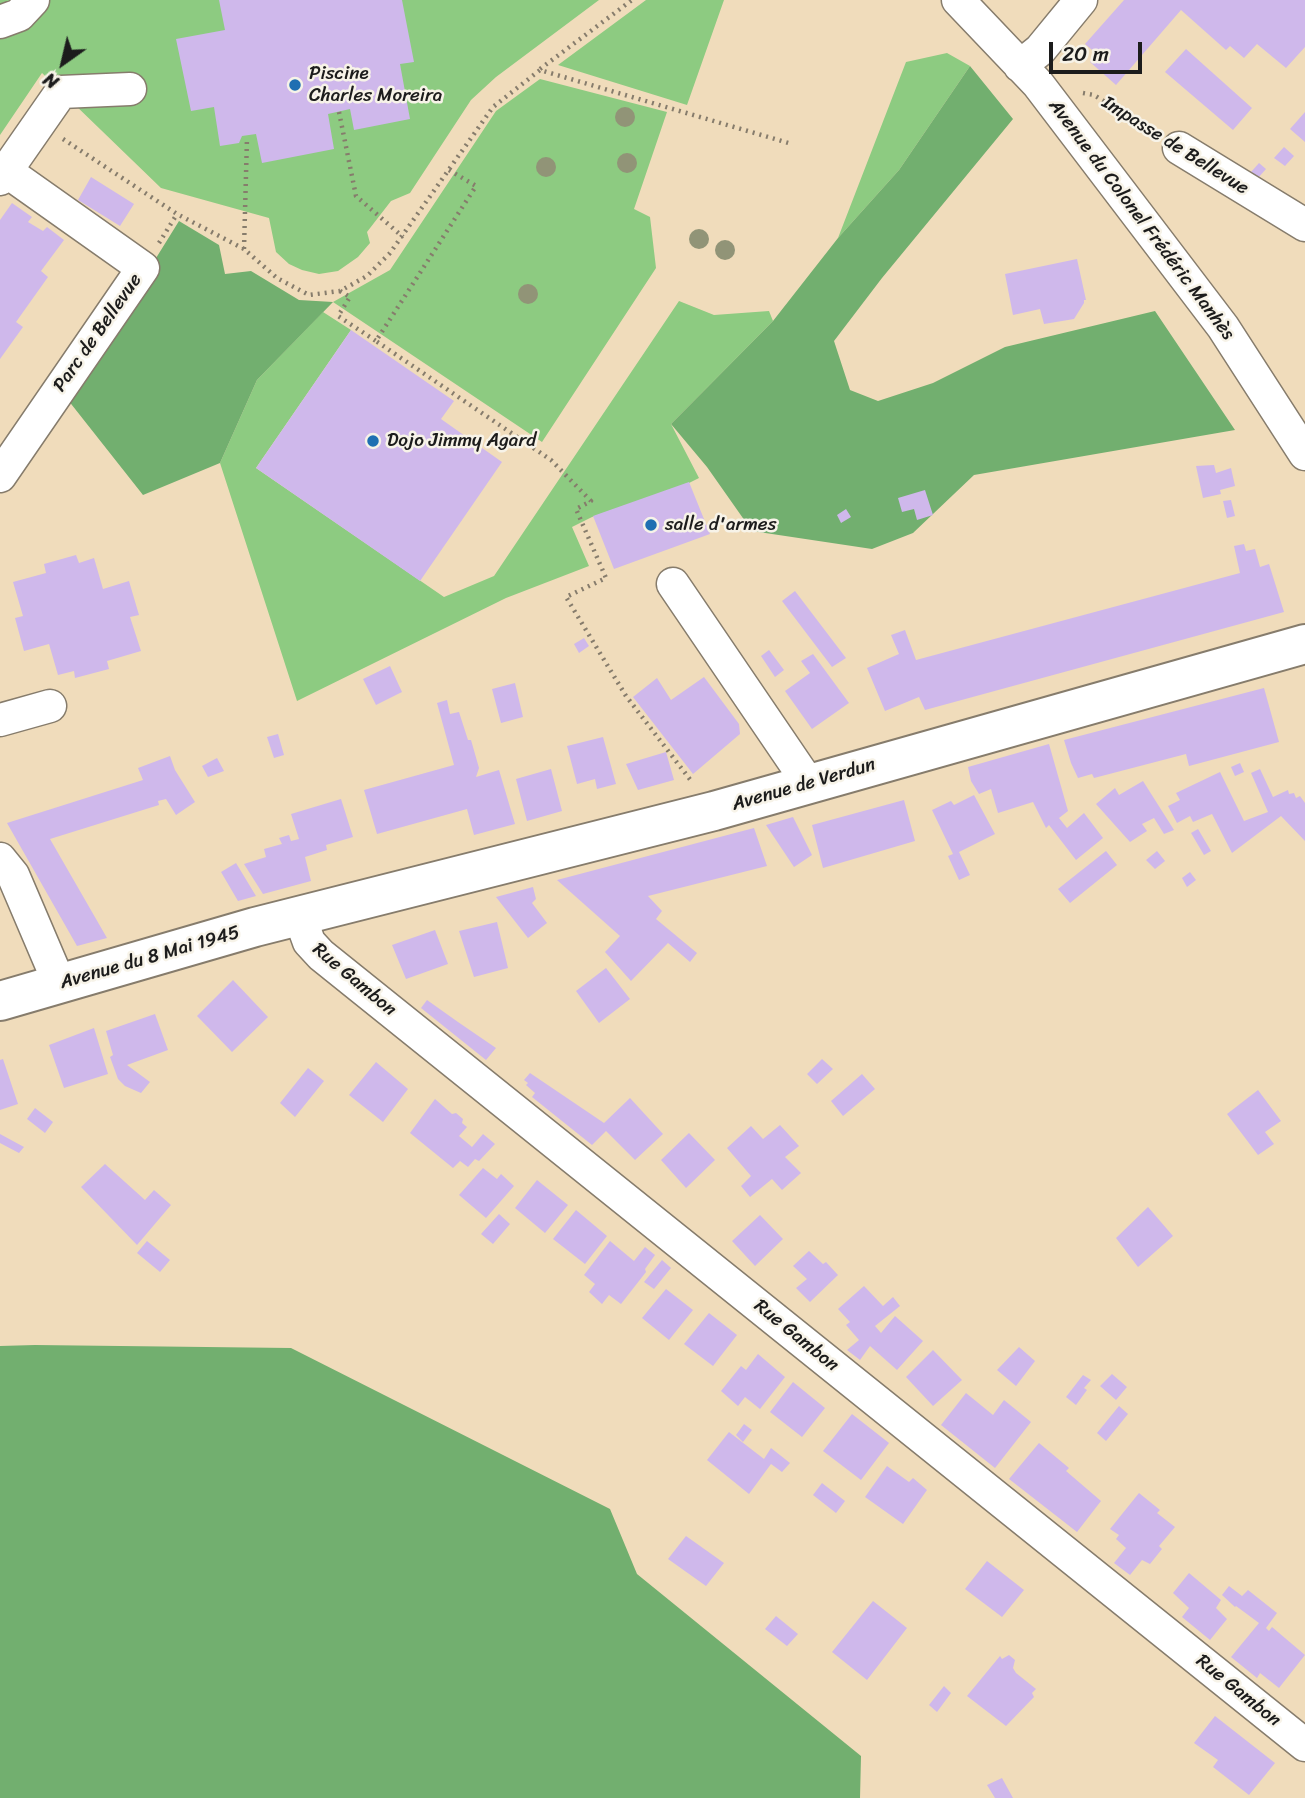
<!DOCTYPE html>
<html>
<head>
<meta charset="utf-8">
<style>
  body { margin:0 }
  #map { position:relative; width:1305px; height:1798px; overflow:hidden; background:#f0dcbb; font-family:Sriracha,sans-serif }
  canvas { display:block }
  .north { position:absolute; left:28px; top:28px; width:70px; height:70px; -webkit-text-stroke:5px #f7f3e8; paint-order:stroke; rotate:214deg; font-size:19px; font-weight:700; line-height:28px; text-align:center; color:#1c1c1c }
  .north::after { content:''; display:block; margin:auto; width:24px; height:32px; background:#1c1c1c; clip-path:polygon(50% 0,100% 100%,50% 72%,0 100%) }
  .scale { position:absolute; left:1049px; top:42px; width:93px; height:32px; box-sizing:border-box; border:4px solid #1c1c1c; border-top:0; padding-left:9px; font-size:21px; line-height:24px; white-space:nowrap; color:#1c1c1c; -webkit-text-stroke:5px #f7f3e8; paint-order:stroke }
</style>
</head>
<body>
<div id="map">
<canvas width="1305" height="1798"></canvas>
<div class="north">N</div>
<div class="scale">20 m</div>
</div>
<script>
const context = document.querySelector('canvas').getContext('2d');
context.lineJoin = 'round';
function fillPath(path, color) { context.fillStyle = color; context.fill(path, 'evenodd'); }
const toPath = rows => new Path2D(rows.map(r => 'M' + r).join(''));
function stroke(path, color, width, dash) { context.strokeStyle = color; context.lineWidth = width; context.lineCap = dash ? 'butt' : 'round'; context.setLineDash(dash || []); context.stroke(path); }
function drawText(font, color, halo, rows, align = 'center') {
  context.font = font + ' Sriracha,sans-serif'; context.lineWidth = 5; context.setLineDash([]); context.textBaseline = 'middle'; context.strokeStyle = halo; context.fillStyle = color; for (const [text, x, y, turn = 0] of rows) {
    context.save(); context.translate(x, y); context.rotate((+turn || 0) * Math.PI / 180); context.textAlign = isNaN(turn) ? turn : align; if (halo) context.strokeText(text, 0, 0); context.fillText(text, 0, 0); context.restore();
  }
}
fillPath(toPath([
  [0,0,599,0,496,77,471,100,410,193,391,201,367,232,370,243,358,257,338,271,319,274,302,270,289,264,276,252,269,218,161,188,42,73,0,135],
  [646,0,724,0,687,105,558,65],
  [947,53,970,66,899,170,838,238,906,62],
  [540,79,667,112,634,209,650,217,656,268,542,442,333,302,390,270,496,111],
  [679,301,714,315,769,311,773,321,671,424,699,478,689,483,592,517,572,527,589,566,506,598,297,701,220,463,257,380,323,312,351,330,256,468,444,597,494,576]
]), '#8dcb81');
fillPath(toPath([
  [970,66,1013,119,882,278,834,341,850,390,878,401,933,383,1005,347,1155,311,1235,430,974,475,913,533,872,549,752,531,707,467,671,424,773,321,838,238,899,170],
  [179,221,219,245,225,274,251,271,299,300,333,302,257,380,220,463,143,495,68,400],
  [35,1345,291,1348,610,1509,637,1574,861,1756,860,1798,0,1798,0,1346]
]), '#72af6f');
fillPath(toPath([
  [219,0,402,0,414,62,400,64,410,119,354,130,350,109,328,114,334,149,262,163,256,134,242,136,239,143,220,146,214,107,191,111,176,39,225,30],
  [1124,0,1305,0,1305,47,1286,68,1257,44,1244,58,1230,46,1226,50,1181,10,1116,85,1090,62,1097,54,1085,44],
  [1186,49,1252,108,1233,130,1165,72],
  [1305,112,1305,142,1290,129],
  [1284,147,1294,156,1285,166,1274,158],
  [1259,163,1266,169,1258,178,1251,172],
  [91,177,134,204,120,226,78,200],
  [12,203,32,217,28,222,43,231,47,227,64,240,41,271,48,277,16,322,23,327,0,359,0,220],
  [1077,259,1086,300,1084,300,1084,303,1074,319,1044,324,1040,309,1013,315,1005,274],
  [351,330,454,401,441,419,502,462,420,581,256,468],
  [1214,465,1216,473,1231,468,1235,486,1220,490,1221,494,1203,498,1196,466],
  [689,482,710,534,614,569,593,516],
  [925,490,933,515,917,520,914,509,902,512,898,498],
  [1231,500,1235,516,1227,518,1223,501],
  [846,509,851,517,841,523,837,515],
  [1244,544,1246,551,1255,549,1260,567,1269,564,1284,612,925,710,919,697,885,711,867,668,899,654,891,635,905,630,916,660,1240,573,1234,546],
  [76,555,79,563,94,558,103,589,129,581,139,615,130,617,141,651,107,661,109,669,75,678,74,671,58,675,49,644,24,651,15,618,23,616,13,582,46,573,44,564],
  [795,591,846,658,832,667,782,601],
  [584,638,589,646,579,653,574,644],
  [769,650,784,670,775,677,761,656],
  [813,654,849,703,812,729,785,691,810,673,801,661],
  [390,666,402,692,376,705,363,679],
  [704,677,739,724,740,734,693,774,633,697,657,678,671,700],
  [515,683,523,717,501,723,492,689],
  [1264,688,1279,742,1189,766,1186,754,1094,778,1092,774,1078,778,1071,763,1064,740],
  [447,700,450,714,459,712,468,740,471,740,479,768,476,777,499,770,515,824,474,835,467,809,377,834,364,790,454,765,437,703],
  [278,734,284,755,274,758,267,737],
  [603,737,616,784,597,789,595,779,577,784,567,746],
  [1049,744,1068,811,1059,818,1067,828,1084,813,1103,838,1076,860,1049,825,1046,828,1033,802,998,813,991,789,979,794,971,781,968,767],
  [666,752,674,780,638,790,626,764],
  [170,756,175,770,195,802,176,815,166,799,158,801,159,805,50,839,107,938,77,946,7,823,143,780,138,768],
  [217,758,224,771,208,777,202,766],
  [1240,763,1244,772,1235,776,1231,767],
  [551,769,562,811,527,821,516,779],
  [1260,769,1273,797,1288,790,1289,794,1294,793,1296,798,1300,796,1305,803,1305,841,1281,816,1232,853,1212,814,1193,822,1190,816,1177,823,1168,806,1180,800,1176,793,1220,772,1244,821,1268,812,1251,773],
  [1143,781,1174,830,1164,834,1154,818,1142,824,1147,831,1130,842,1096,804,1115,788,1119,795],
  [974,795,995,834,959,852,970,875,959,880,948,856,953,854,932,810,951,801,954,805],
  [341,799,353,837,326,845,327,850,305,857,311,881,263,894,244,864,266,857,264,849,282,844,279,838,289,835,291,841,299,839,291,814],
  [904,800,915,841,823,868,812,825],
  [793,817,812,855,794,867,766,825],
  [754,828,767,866,648,896,662,911,656,919,697,953,690,962,668,943,631,981,605,952,620,936,557,880],
  [1198,829,1211,851,1204,855,1191,833],
  [1106,851,1117,865,1070,903,1058,889],
  [1157,851,1165,861,1155,869,1146,860],
  [236,863,256,896,238,901,221,872],
  [1190,872,1196,880,1187,887,1182,878],
  [533,887,536,899,532,903,547,923,528,938,496,897],
  [497,922,508,968,474,977,459,931],
  [435,930,448,964,406,979,392,945],
  [606,968,630,999,599,1023,576,991],
  [233,980,268,1017,232,1052,197,1016],
  [427,1000,458,1022,496,1048,486,1060,421,1008],
  [155,1014,168,1050,127,1065,150,1082,141,1093,125,1086,118,1079,110,1057,113,1055,106,1031],
  [94,1028,108,1074,64,1088,49,1045],
  [3,1059,18,1104,0,1110,0,1060],
  [822,1059,833,1069,817,1084,807,1074],
  [376,1062,408,1089,383,1122,349,1095],
  [308,1068,324,1081,295,1117,280,1103],
  [530,1073,604,1123,630,1098,663,1134,635,1160,606,1131,592,1145,532,1097,535,1093,526,1085,528,1083,524,1080],
  [862,1074,875,1089,843,1116,831,1101],
  [1258,1090,1281,1121,1265,1132,1274,1144,1258,1155,1227,1114],
  [435,1099,452,1114,456,1113,463,1119,462,1123,467,1127,459,1136,472,1147,483,1134,495,1144,479,1161,475,1159,468,1167,460,1161,453,1168,410,1133],
  [35,1108,53,1122,45,1133,27,1119],
  [780,1125,799,1146,785,1157,801,1173,782,1190,772,1179,750,1197,741,1186,751,1176,727,1148,751,1126,763,1139],
  [689,1133,715,1160,686,1188,661,1160],
  [0,1134,24,1147,19,1153,0,1143],
  [105,1164,145,1200,154,1190,171,1205,137,1245,81,1187],
  [483,1168,497,1179,501,1174,514,1186,486,1218,459,1195],
  [537,1180,568,1205,545,1233,515,1208],
  [1148,1207,1173,1236,1138,1267,1116,1238],
  [576,1210,607,1236,585,1264,553,1239],
  [499,1214,510,1224,493,1244,481,1234],
  [760,1215,783,1239,755,1266,732,1241],
  [147,1241,170,1260,160,1272,137,1253],
  [610,1241,634,1261,645,1247,655,1255,645,1269,646,1272,621,1304,609,1295,602,1304,589,1292,595,1284,584,1275],
  [809,1251,823,1264,826,1262,838,1275,810,1302,796,1288,807,1279,793,1266],
  [662,1260,671,1268,654,1289,644,1282],
  [864,1286,883,1306,893,1297,900,1306,875,1326,881,1333,895,1316,923,1341,897,1370,870,1346,860,1360,847,1350,859,1340,846,1325,850,1322,838,1309],
  [666,1289,693,1310,669,1340,642,1318],
  [709,1313,737,1335,713,1366,684,1344],
  [1019,1347,1035,1361,1016,1386,997,1370],
  [933,1350,962,1380,933,1406,906,1377],
  [758,1354,785,1377,760,1409,745,1397,738,1406,721,1391,741,1366,746,1370],
  [1112,1374,1127,1387,1116,1400,1100,1386],
  [1083,1375,1091,1380,1084,1388,1087,1390,1076,1405,1066,1397],
  [793,1382,825,1408,802,1437,770,1412],
  [966,1393,993,1415,1004,1400,1031,1422,995,1468,941,1425],
  [1119,1406,1128,1414,1106,1441,1097,1433],
  [852,1414,889,1443,861,1480,823,1451],
  [744,1424,752,1430,743,1442,736,1435],
  [729,1432,764,1459,771,1448,790,1463,782,1472,771,1464,749,1494,707,1460],
  [1039,1443,1069,1468,1066,1471,1101,1501,1077,1532,1009,1479],
  [887,1466,909,1482,913,1478,927,1490,903,1524,865,1497],
  [822,1483,845,1501,836,1513,813,1495],
  [1139,1493,1160,1510,1157,1513,1175,1527,1159,1546,1162,1549,1150,1564,1142,1560,1130,1575,1114,1563,1126,1548,1116,1539,1119,1535,1110,1529],
  [686,1536,724,1563,706,1586,668,1559],
  [987,1561,1024,1590,1002,1617,965,1589],
  [1189,1573,1221,1600,1216,1608,1227,1619,1210,1640,1182,1617,1189,1608,1173,1593],
  [1229,1586,1242,1596,1248,1590,1277,1613,1266,1628,1269,1631,1272,1627,1305,1655,1279,1688,1260,1673,1257,1678,1231,1657,1259,1623,1236,1606,1235,1607,1222,1595],
  [873,1601,907,1628,867,1680,832,1652],
  [776,1616,798,1634,787,1646,765,1629],
  [1009,1655,1015,1660,1013,1668,1016,1673,1036,1689,1032,1693,1034,1697,1006,1726,967,1696,1000,1656,1002,1659],
  [944,1686,951,1693,937,1712,929,1705],
  [1215,1716,1275,1763,1249,1795,1213,1767,1218,1760,1194,1743],
  [1002,1778,1013,1798,995,1798,987,1785]
]), '#cfb8eb');
const minor = toPath([
  [958,0,1038,84,1223,327,1305,454],
  [0,22,19,15,33,0],
  [1020,66,1040,50,1081,0],
  [1179,148,1305,225],
  [6,171,61,92,130,89],
  [0,179,6,171,143,268,0,476],
  [673,584,809,784],
  [0,720,50,706],
  [0,859,13,875,60,985],
  [300,917,309,942,321,955,1305,1745]
]);
const major = toPath([
  [0,1001,255,927,714,811,1305,644]
]);
stroke(minor, '#867c6c', 35);
stroke(major, '#867c6c', 42);
stroke(toPath([
  [540,69,632,0],
  [1083,93,1094,95,1154,133],
  [339,112,356,196,403,237],
  [63,139,177,214,244,249,277,278,309,295,340,291,367,276,390,253,493,107,540,70,792,144],
  [449,170,476,186,376,341,551,460,591,501,576,509,606,578,566,597,626,696,692,782],
  [159,243,177,214],
  [244,249,247,138],
  [340,291,350,297,338,316,376,341]
]), '#867c6c', 4.5, [2, 5]);
stroke(minor, '#fff', 32);
stroke(major, '#fff', 38);
context.fillStyle = '#919477';
for (const [x, y] of [
  [625,117],
  [627,163],
  [546,167],
  [699,239],
  [725,250],
  [528,294]
]) { context.beginPath(); context.arc(x, y, 10, 0, 2 * Math.PI); context.fill(); }
for (const [x, y, r, color] of [
  [295,85,7,"#1f6fb2"],
  [373,441,7,"#1f6fb2"],
  [651,525,7,"#1f6fb2"]
]) { const dot = new Path2D(); dot.arc(x, y, r, 0, 2 * Math.PI); context.fillStyle = color; context.fill(dot); stroke(dot, '#f7f3e8', 2.5); }
drawText('19px', '#1c1c1c', '#f7f3e8', [
  ["Piscine",309,74],
  ["Charles Moreira",309,96],
  ["Dojo Jimmy Agard",387,441],
  ["salle d'armes",665,525]
], 'left');
drawText('19px', '#1c1c1c', '#f7f3e8', [
  ["Impasse de Bellevue",1175,146,32],
  ["Avenue du Colonel Frédéric Manhès",1141,220,53],
  ["Parc de Bellevue",98,333,-55],
  ["Avenue de Verdun",804,785,-16],
  ["Avenue du 8 Mai 1945",150,958,-16],
  ["Rue Gambon",354,980,40],
  ["Rue Gambon",796,1336,39],
  ["Rue Gambon",1238,1691,39]
]);
</script>
</body>
</html>
